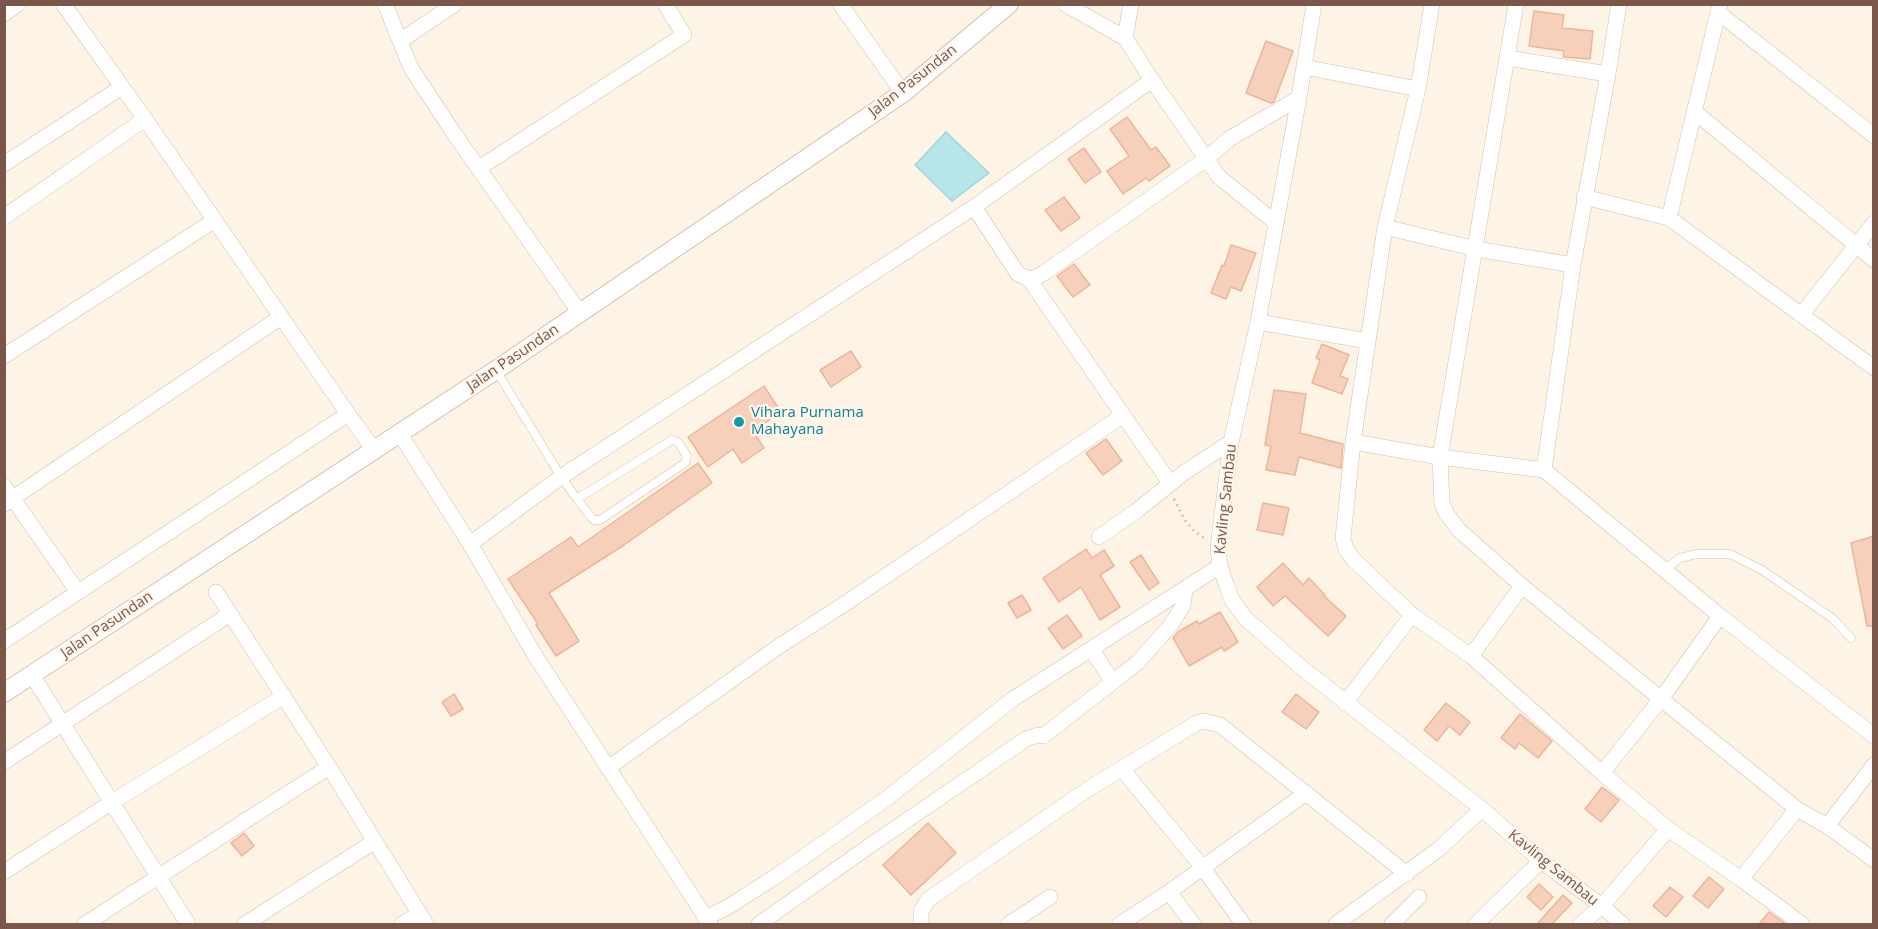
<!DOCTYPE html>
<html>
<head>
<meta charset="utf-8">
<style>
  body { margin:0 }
  #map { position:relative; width:1878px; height:929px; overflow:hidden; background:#fef4e6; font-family:"Open Sans",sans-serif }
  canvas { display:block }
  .frame { position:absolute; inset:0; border:6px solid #7a5748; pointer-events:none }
</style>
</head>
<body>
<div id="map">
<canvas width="1878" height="929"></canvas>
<div class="frame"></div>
</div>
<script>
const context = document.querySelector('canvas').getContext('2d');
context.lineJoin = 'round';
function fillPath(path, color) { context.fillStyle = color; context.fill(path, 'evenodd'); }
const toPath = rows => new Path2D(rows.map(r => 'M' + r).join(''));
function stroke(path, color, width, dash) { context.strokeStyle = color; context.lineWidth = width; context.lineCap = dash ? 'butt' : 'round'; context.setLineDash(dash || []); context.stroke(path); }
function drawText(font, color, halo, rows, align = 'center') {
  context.font = font + ' "Open Sans",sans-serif'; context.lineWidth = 4.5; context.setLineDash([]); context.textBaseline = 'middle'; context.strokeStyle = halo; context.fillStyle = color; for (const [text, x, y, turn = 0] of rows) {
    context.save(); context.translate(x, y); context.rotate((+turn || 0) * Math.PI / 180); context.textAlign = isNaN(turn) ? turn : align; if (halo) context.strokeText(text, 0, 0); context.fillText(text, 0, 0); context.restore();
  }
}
const water = toPath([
  [946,132,989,173,952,201,915,165,946,132]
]);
fillPath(water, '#b8e5ea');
stroke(water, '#9dd5dc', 1.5);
const building = toPath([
  [1534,11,1564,15,1562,28,1593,31,1590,59,1563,57,1564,51,1529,46,1534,11],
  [1266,41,1293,51,1274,102,1271,103,1246,93,1266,41],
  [1127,117,1151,150,1156,147,1170,166,1149,181,1146,178,1123,194,1107,171,1129,156,1110,129,1127,117],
  [1084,148,1101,172,1085,183,1068,159,1084,148],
  [1064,197,1080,218,1061,231,1045,210,1064,197],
  [1231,245,1256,253,1241,291,1231,287,1226,299,1211,293,1222,265,1224,266,1231,245],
  [1074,264,1090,285,1073,297,1057,276,1074,264],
  [1322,344,1349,355,1340,376,1348,379,1342,394,1312,383,1320,360,1316,358,1322,344],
  [851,351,861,367,831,387,820,370,851,351],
  [764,386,781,412,753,431,764,448,742,463,733,449,708,467,688,437,764,386],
  [1274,390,1306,394,1300,433,1343,444,1341,468,1299,457,1295,475,1266,470,1271,446,1265,445,1274,390],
  [1106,439,1122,461,1103,475,1086,453,1106,439],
  [698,463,712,483,624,545,549,593,579,641,556,656,536,625,538,624,508,579,571,537,578,547,698,463],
  [1263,503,1289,508,1283,535,1257,530,1263,503],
  [1874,536,1874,626,1867,626,1851,543,1874,536],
  [1086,549,1092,558,1104,550,1114,566,1100,575,1120,607,1100,620,1081,587,1059,602,1043,578,1086,549],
  [1141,555,1159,583,1149,590,1130,562,1141,555],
  [1283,563,1303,585,1309,578,1325,595,1324,596,1346,616,1328,636,1285,596,1273,606,1257,587,1283,563],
  [1022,595,1031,610,1017,618,1008,603,1022,595],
  [1220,612,1238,642,1224,651,1222,647,1189,666,1173,638,1178,632,1197,621,1199,624,1220,612],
  [1067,615,1082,636,1063,649,1048,628,1067,615],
  [454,694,463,709,451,716,442,702,454,694],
  [1296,694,1319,712,1306,729,1282,712,1296,694],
  [1446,703,1470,722,1460,735,1449,726,1437,741,1424,730,1446,703],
  [1520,714,1552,741,1538,758,1519,743,1515,749,1501,738,1520,714],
  [1602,787,1619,800,1601,822,1585,809,1602,787],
  [928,823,956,853,911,895,883,865,928,823],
  [244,833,254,846,242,856,231,843,244,833],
  [1709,877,1724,889,1708,908,1693,896,1709,877],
  [1539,884,1553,897,1541,910,1527,897,1539,884],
  [1670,887,1683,897,1666,917,1653,906,1670,887],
  [1563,895,1572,903,1552,924,1539,924,1538,923,1563,895],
  [1769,912,1786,924,1759,924,1769,912]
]);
fillPath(building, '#f6d0bb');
stroke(building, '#eab59a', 1.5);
const service = toPath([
  [496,370,561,477,577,499,592,518,594,520,600,520,685,463,687,456,678,442,672,440,577,499],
  [1664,570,1680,558,1697,554,1730,554,1762,570,1832,618,1851,638]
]);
const minor = toPath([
  [385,4,411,68,453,132,580,313],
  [840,4,903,93],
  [1065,4,1125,38,1152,80,1219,177,1276,223],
  [1314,4,1299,98,1258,322,1231,442,1218,548,1220,566,1226,584,1232,600,1245,618,1302,668,1482,809,1541,861,1602,906,1622,924],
  [1432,4,1418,89,1385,227,1353,442,1343,538,1346,549,1353,559,1412,615,1471,656,1602,773,1668,829,1741,879,1802,924],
  [1516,4,1440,457,1442,503,1446,513,1459,530,1522,586,1661,699,1797,809,1827,826,1874,860],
  [1719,13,1874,136],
  [4,14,18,4],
  [1125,38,1131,4],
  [400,41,455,4],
  [1507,58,1608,74],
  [1304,67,1418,89],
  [1695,112,1874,260],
  [4,164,122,87],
  [479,168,684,35,665,4],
  [1584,197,1669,218,1874,368],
  [974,207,1018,274,1029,279,1037,277,1044,273,1206,159,1229,139,1299,98],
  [4,217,145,119],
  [1669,218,1720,4],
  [1385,227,1476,249,1573,265],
  [1029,279,1170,483],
  [1801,315,1874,223],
  [1258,322,1368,341],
  [4,356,215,220],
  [348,414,375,451],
  [400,434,470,544,536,657,710,924],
  [1353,442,1440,457,1544,470,1720,616,1874,736],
  [1544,470,1573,265,1608,74,1619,4],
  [4,486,78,592],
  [4,504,281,317],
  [1099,537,1135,512,1185,472,1231,442],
  [470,544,561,477,974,207,1152,80],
  [216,592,329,767,426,924],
  [4,641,348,414,145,119,63,4],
  [1091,649,1113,682],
  [1471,656,1522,586],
  [32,675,188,924],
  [1345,703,1412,615],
  [4,762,230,614],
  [608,768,775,649,849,601,1122,416],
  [1122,769,1203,868,1243,924],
  [1602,773,1661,699,1720,616],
  [1827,826,1874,765],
  [4,872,112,802,284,696],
  [1741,879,1797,809],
  [1169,892,1193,924],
  [705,918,728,907,778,875,886,799,1013,699,1220,566],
  [85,924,329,767],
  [245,924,375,841],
  [402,924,419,914],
  [759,924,865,849,1026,739,1038,735,1043,736,1113,682,1138,662,1170,626,1183,606,1185,589],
  [921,924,921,911,929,899,1088,789,1197,723,1203,721,1220,725,1407,874],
  [1009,924,1050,897],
  [1120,924,1169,892,1306,793],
  [1336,924,1439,849,1482,809],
  [1392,924,1419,897],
  [1476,924,1541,861],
  [1581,924,1602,906,1668,829]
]);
const tertiary = toPath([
  [4,693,496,370,903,93,1009,4]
]);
stroke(service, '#d4bcad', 9);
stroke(minor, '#d4bcad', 16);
stroke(tertiary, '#d4bcad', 20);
stroke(toPath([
  [1174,499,1184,519,1194,531,1204,538]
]), '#dbb39e', 3, [1.5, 4.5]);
stroke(service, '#fff', 8);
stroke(minor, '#fff', 15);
stroke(tertiary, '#fff', 18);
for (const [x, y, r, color] of [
  [739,422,6,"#0f9aa8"]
]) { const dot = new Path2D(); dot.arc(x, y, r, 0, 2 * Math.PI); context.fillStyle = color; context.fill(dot); stroke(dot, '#fff7ee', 2); }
drawText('15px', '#7a5748', '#fff7ee', [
  ["Jalan Pasundan",913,81,-38],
  ["Jalan Pasundan",513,358,-34],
  ["Kavling Sambau",1226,499,-84],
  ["Jalan Pasundan",107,625,-34],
  ["Kavling Sambau",1553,868,39]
]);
drawText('15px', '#0d838f', '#fff7ee', [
  ["Vihara Purnama",751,413],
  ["Mahayana",751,430]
], 'left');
</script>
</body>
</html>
